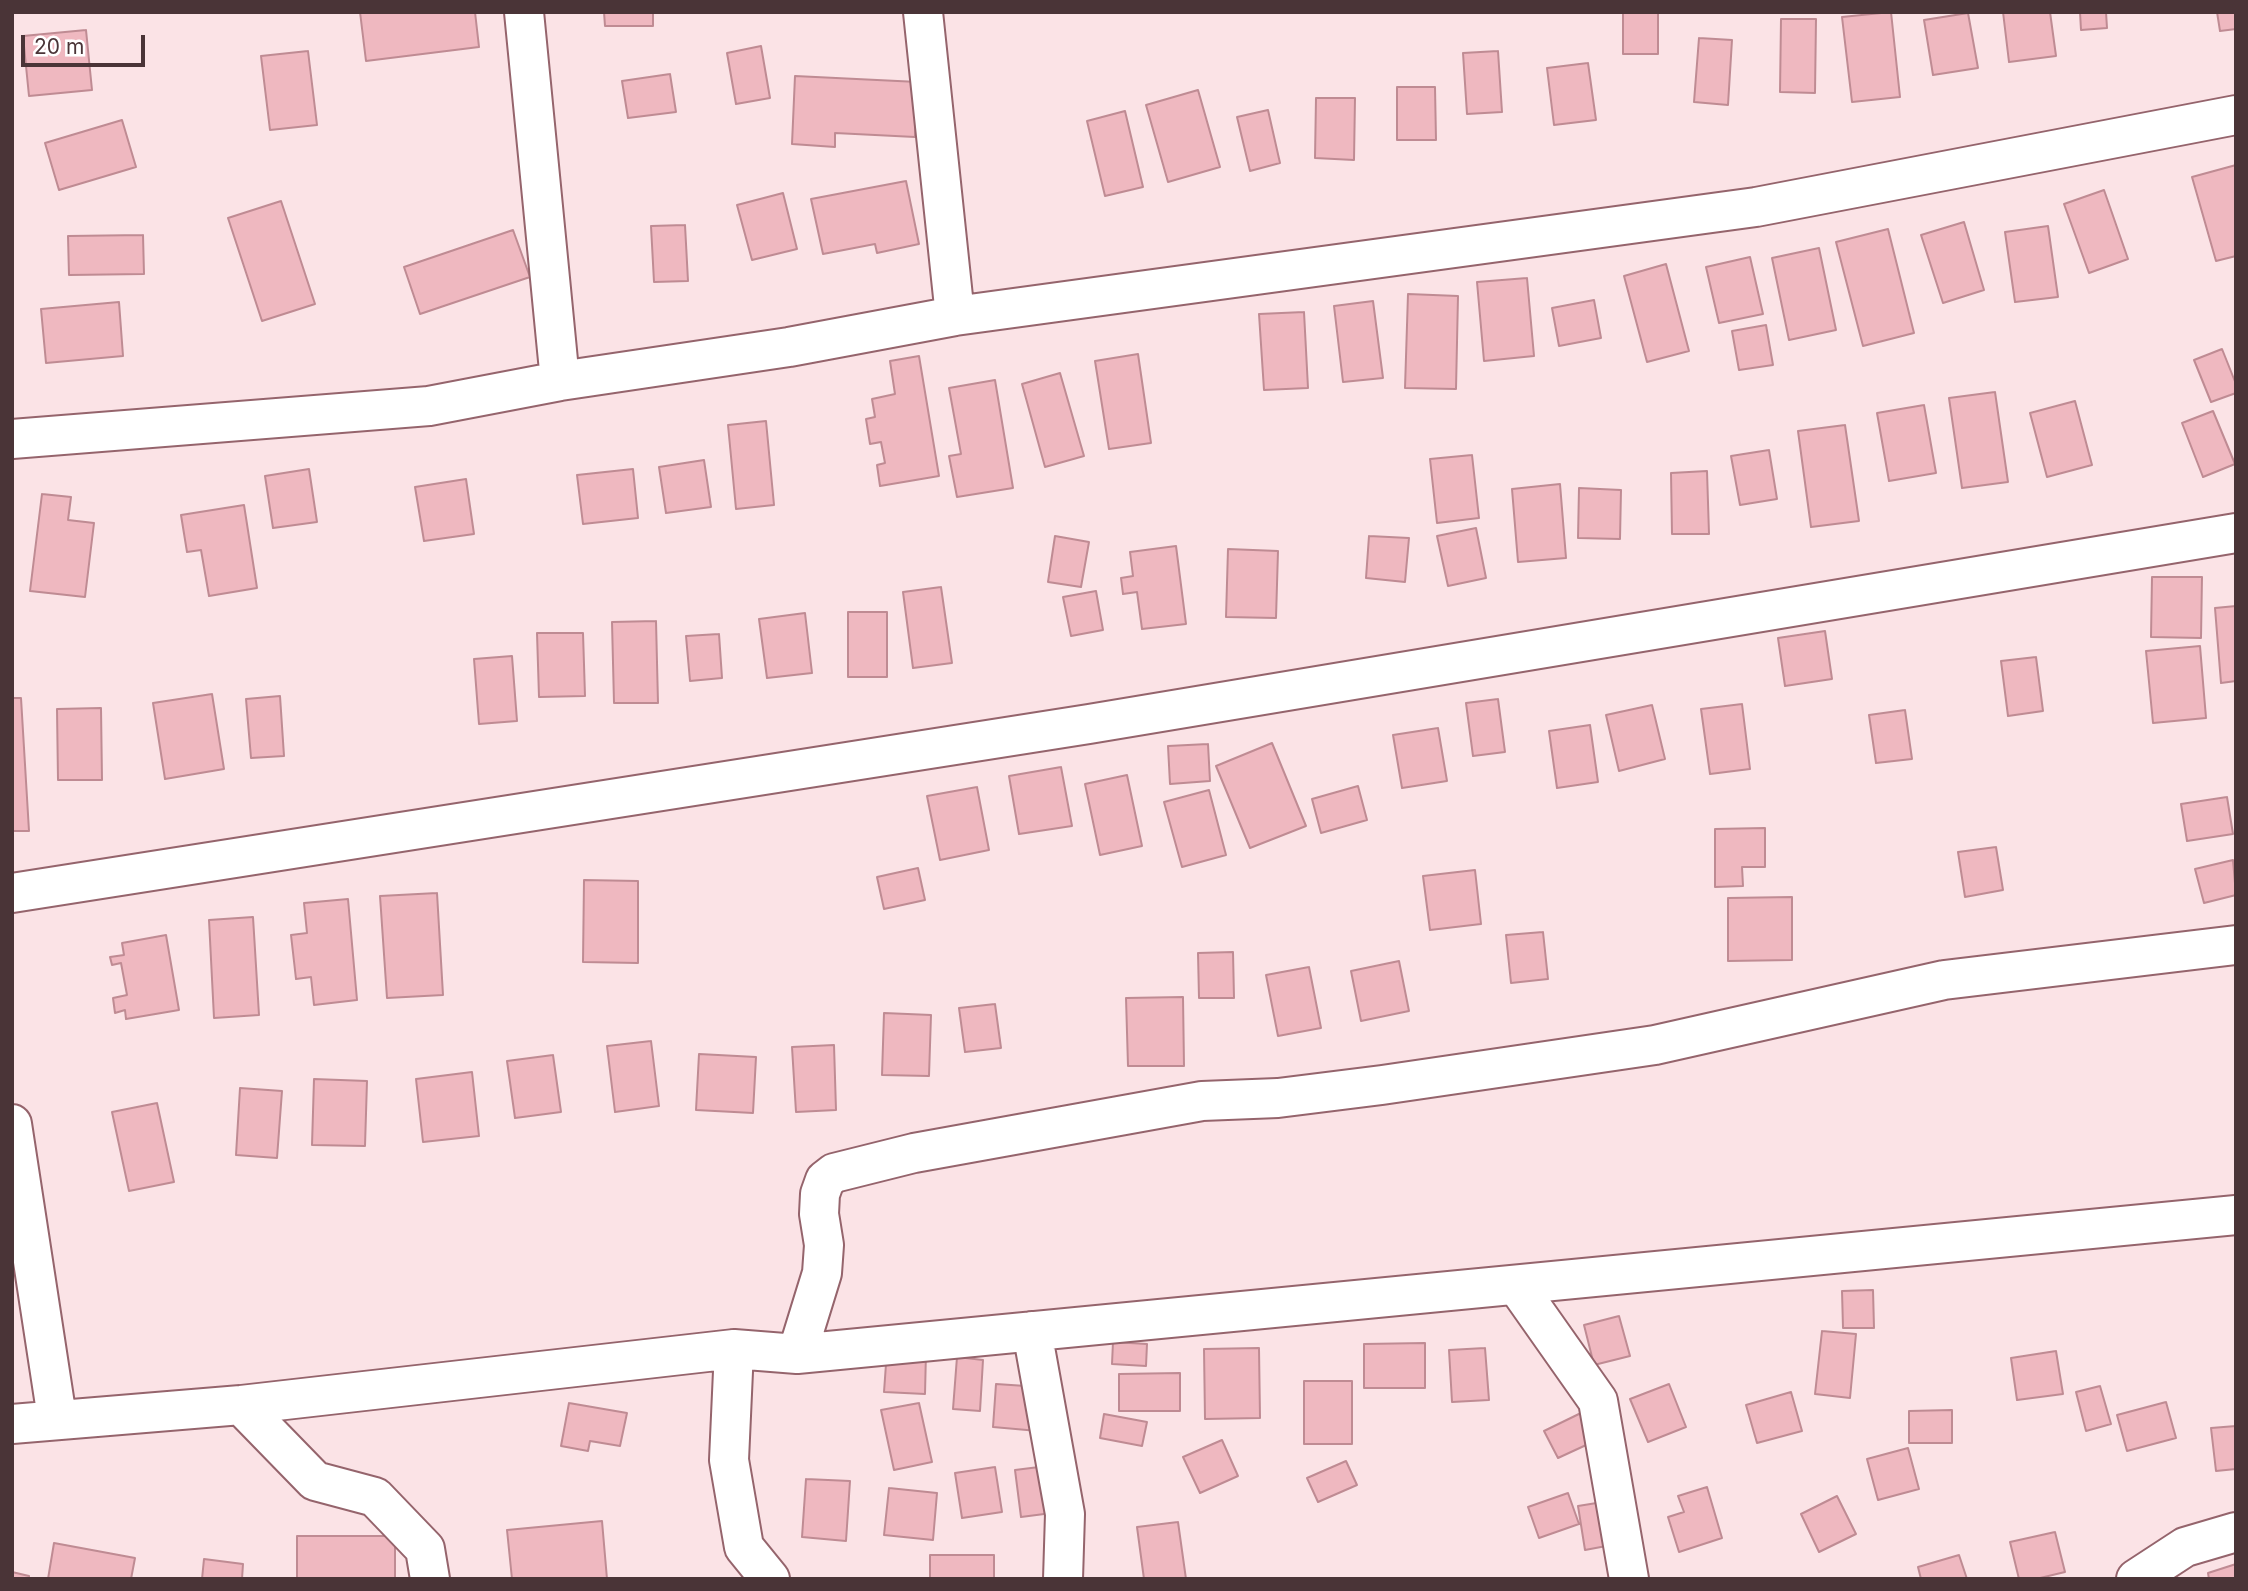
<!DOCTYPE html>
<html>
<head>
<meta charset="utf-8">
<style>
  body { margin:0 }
  #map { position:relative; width:2248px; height:1591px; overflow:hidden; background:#fbe3e6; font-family:Inter,sans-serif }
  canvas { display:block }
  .frame { position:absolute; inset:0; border:14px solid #4a3437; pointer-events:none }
  .scale { position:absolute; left:21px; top:35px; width:124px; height:32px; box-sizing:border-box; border:4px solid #4a3437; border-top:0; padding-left:9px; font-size:21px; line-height:24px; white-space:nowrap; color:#4a3437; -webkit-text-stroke:5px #fff; paint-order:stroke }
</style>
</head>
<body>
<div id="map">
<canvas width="2248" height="1591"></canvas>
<div class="frame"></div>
<div class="scale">20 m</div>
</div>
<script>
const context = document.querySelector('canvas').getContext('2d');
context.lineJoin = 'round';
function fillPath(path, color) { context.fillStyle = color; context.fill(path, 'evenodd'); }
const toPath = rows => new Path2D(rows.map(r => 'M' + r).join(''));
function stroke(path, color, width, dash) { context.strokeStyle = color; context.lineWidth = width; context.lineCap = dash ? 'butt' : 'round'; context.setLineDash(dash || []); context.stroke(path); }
const building = toPath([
  [360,12,475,12,479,47,366,61,360,12],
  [604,12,653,12,653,26,605,26,604,12],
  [1623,12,1658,12,1658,54,1623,54,1623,12],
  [1891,12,1900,97,1852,102,1842,17,1891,12],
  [2003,12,2050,12,2056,56,2009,62,2003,12],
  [2080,12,2106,12,2107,28,2081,30,2080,12],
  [2217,12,2236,12,2236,29,2220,31,2217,12],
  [1968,13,1978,68,1933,75,1924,20,1968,13],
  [1781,19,1816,19,1815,93,1780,92,1781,19],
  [86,30,92,90,29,96,23,36,86,30],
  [1699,38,1732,40,1728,105,1694,102,1699,38],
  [761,46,770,98,736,104,727,53,761,46],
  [308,51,317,125,270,130,261,56,308,51],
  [1498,51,1502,112,1467,114,1463,53,1498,51],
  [1588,63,1596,120,1554,125,1547,68,1588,63],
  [670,74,676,112,628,118,622,81,670,74],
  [795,76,918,82,915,137,835,133,835,147,792,144,795,76],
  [1397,87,1435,87,1436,140,1397,140,1397,87],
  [1198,90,1220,167,1168,182,1146,105,1198,90],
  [1316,98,1355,98,1354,160,1315,158,1316,98],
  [1268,110,1280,163,1250,171,1237,117,1268,110],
  [1125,111,1143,187,1105,196,1087,121,1125,111],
  [122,120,136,167,59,190,45,143,122,120],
  [2236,165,2236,256,2216,261,2192,177,2236,165],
  [906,181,919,244,877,253,875,244,823,254,811,199,906,181],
  [2104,190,2128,259,2089,273,2064,204,2104,190],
  [783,193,797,249,752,260,737,205,783,193],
  [281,201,315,304,262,321,228,218,281,201],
  [1964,222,1984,290,1943,303,1921,235,1964,222],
  [685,225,688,281,654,282,651,226,685,225],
  [2048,226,2058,297,2015,302,2005,232,2048,226],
  [1888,229,1914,333,1863,346,1836,242,1888,229],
  [513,230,530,277,420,314,404,267,513,230],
  [143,235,144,274,69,275,68,236,143,235],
  [1819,248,1836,330,1789,340,1772,258,1819,248],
  [1750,257,1763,314,1719,323,1706,267,1750,257],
  [1666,264,1689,351,1647,362,1624,276,1666,264],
  [1527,278,1534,356,1484,361,1477,282,1527,278],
  [1408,294,1458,296,1456,389,1405,388,1408,294],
  [1594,300,1601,338,1559,346,1552,308,1594,300],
  [1373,301,1383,378,1343,382,1334,306,1373,301],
  [119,302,123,356,46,363,41,309,119,302],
  [1304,312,1308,388,1264,390,1259,314,1304,312],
  [1766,325,1773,365,1739,370,1732,331,1766,325],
  [2222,349,2236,384,2236,393,2211,402,2194,360,2222,349],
  [1138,354,1151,443,1109,449,1095,361,1138,354],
  [919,356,939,476,880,486,877,465,885,463,881,442,870,444,866,419,875,417,872,399,895,394,890,361,919,356],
  [1060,373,1084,456,1045,467,1022,384,1060,373],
  [995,380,1013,488,957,497,949,456,961,454,949,388,995,380],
  [1995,392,2008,482,1962,488,1949,398,1995,392],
  [2075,401,2092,465,2047,477,2030,413,2075,401],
  [1924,405,1936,473,1889,481,1877,413,1924,405],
  [2213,411,2235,464,2203,477,2182,423,2213,411],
  [766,421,774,505,736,509,728,425,766,421],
  [1845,425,1859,521,1811,527,1798,431,1845,425],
  [1769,450,1777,499,1740,505,1731,456,1769,450],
  [1472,455,1479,518,1437,523,1430,459,1472,455],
  [704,460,711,507,666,513,659,467,704,460],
  [309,469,317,522,273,528,265,476,309,469],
  [633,469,638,518,583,524,577,475,633,469],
  [1707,471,1709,534,1672,534,1671,473,1707,471],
  [466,479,474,534,424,541,415,487,466,479],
  [1560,484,1566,558,1518,562,1512,489,1560,484],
  [1579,488,1621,490,1620,539,1578,538,1579,488],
  [42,494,71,497,68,520,94,523,85,597,30,591,42,494],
  [244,505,257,588,209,596,201,550,187,552,181,515,244,505],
  [1476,528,1486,578,1448,586,1437,536,1476,528],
  [1055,536,1089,542,1081,587,1048,582,1055,536],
  [1369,536,1409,538,1405,582,1366,578,1369,536],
  [1176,546,1186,624,1142,629,1137,592,1123,594,1121,578,1133,576,1130,552,1176,546],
  [1228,549,1278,551,1276,618,1226,617,1228,549],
  [2152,577,2202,577,2201,638,2151,637,2152,577],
  [941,587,952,663,913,668,903,592,941,587],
  [1096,591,1103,630,1071,636,1063,597,1096,591],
  [2236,606,2236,681,2221,683,2215,608,2236,606],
  [848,612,887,612,887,677,848,677,848,612],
  [805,613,812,673,767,678,759,619,805,613],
  [656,621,658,703,614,703,612,622,656,621],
  [1825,631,1832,679,1785,686,1778,638,1825,631],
  [537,633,583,633,585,696,539,697,537,633],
  [719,634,722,678,690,681,686,636,719,634],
  [2200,646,2206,718,2153,723,2146,651,2200,646],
  [512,656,517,721,479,724,474,659,512,656],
  [2036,657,2043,711,2008,716,2001,661,2036,657],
  [212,694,224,769,165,779,153,703,212,694],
  [280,696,284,756,251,758,246,699,280,696],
  [12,698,21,698,29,831,12,831,12,698],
  [1498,699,1505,752,1473,756,1466,703,1498,699],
  [1742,704,1750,769,1710,774,1701,709,1742,704],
  [1652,705,1665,759,1619,771,1606,715,1652,705],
  [101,708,102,780,58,780,57,709,101,708],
  [1905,710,1912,759,1876,763,1869,715,1905,710],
  [1590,725,1598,782,1557,788,1549,731,1590,725],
  [1438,728,1447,781,1402,788,1393,735,1438,728],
  [1272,743,1306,826,1250,848,1216,766,1272,743],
  [1208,744,1210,781,1170,784,1168,746,1208,744],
  [1061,767,1072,826,1019,834,1009,776,1061,767],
  [1127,775,1142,846,1100,855,1085,784,1127,775],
  [1358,786,1367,820,1321,833,1312,799,1358,786],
  [977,787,989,850,940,860,927,796,977,787],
  [1209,790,1226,855,1182,867,1164,802,1209,790],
  [2227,797,2233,834,2187,841,2181,804,2227,797],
  [1765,828,1765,867,1742,867,1743,886,1715,887,1715,829,1765,828],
  [1996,847,2003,890,1965,897,1958,852,1996,847],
  [2233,860,2236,895,2204,903,2195,869,2233,860],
  [918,868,925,900,884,909,877,877,918,868],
  [1475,870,1481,924,1430,930,1423,876,1475,870],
  [584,880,638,881,638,963,583,962,584,880],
  [437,893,443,995,387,998,380,896,437,893],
  [1792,897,1792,960,1728,961,1728,898,1792,897],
  [348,899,357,1000,314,1005,311,977,296,979,291,935,307,933,304,903,348,899],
  [253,917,259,1015,214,1018,209,920,253,917],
  [1543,932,1548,979,1511,983,1506,935,1543,932],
  [166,935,179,1010,126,1019,125,1010,115,1013,113,998,127,995,121,963,112,965,110,957,124,955,122,943,166,935],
  [1233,952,1234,998,1199,998,1198,953,1233,952],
  [1399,961,1409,1011,1361,1021,1351,971,1399,961],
  [1309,967,1321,1028,1278,1036,1266,975,1309,967],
  [1183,997,1184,1066,1128,1066,1126,998,1183,997],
  [995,1004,1001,1048,965,1052,959,1008,995,1004],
  [884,1013,931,1015,929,1076,882,1075,884,1013],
  [651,1041,659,1106,615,1112,607,1046,651,1041],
  [834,1045,836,1110,796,1112,792,1047,834,1045],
  [699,1054,756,1057,753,1113,696,1110,699,1054],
  [553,1055,561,1112,515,1118,507,1061,553,1055],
  [472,1072,479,1136,423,1142,416,1079,472,1072],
  [314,1079,367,1081,365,1146,312,1145,314,1079],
  [240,1088,282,1091,277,1158,236,1155,240,1088],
  [157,1103,174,1182,129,1191,112,1112,157,1103],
  [1873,1290,1874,1328,1843,1328,1842,1291,1873,1290],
  [1619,1316,1630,1356,1594,1365,1584,1325,1619,1316],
  [1822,1331,1856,1334,1850,1398,1815,1394,1822,1331],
  [1113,1342,1147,1344,1146,1366,1112,1364,1113,1342],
  [1425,1343,1425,1388,1364,1388,1364,1344,1425,1343],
  [1259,1348,1260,1418,1205,1419,1204,1349,1259,1348],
  [1485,1348,1489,1400,1452,1402,1449,1350,1485,1348],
  [887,1350,926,1352,925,1394,884,1392,887,1350],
  [2056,1351,2063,1394,2017,1400,2011,1358,2056,1351],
  [957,1357,983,1360,980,1411,953,1409,957,1357],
  [1180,1373,1180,1411,1119,1411,1119,1374,1180,1373],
  [1304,1381,1352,1381,1352,1444,1304,1444,1304,1381],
  [996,1384,1041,1387,1038,1431,993,1427,996,1384],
  [1669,1384,1686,1427,1648,1442,1630,1399,1669,1384],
  [2100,1386,2111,1424,2086,1431,2076,1392,2100,1386],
  [1791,1392,1802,1431,1757,1443,1746,1405,1791,1392],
  [2166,1402,2176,1438,2127,1451,2117,1415,2166,1402],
  [569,1403,627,1413,620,1446,590,1441,588,1451,561,1446,569,1403],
  [919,1403,932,1462,894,1470,881,1410,919,1403],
  [1952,1410,1952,1443,1909,1443,1909,1411,1952,1410],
  [1583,1412,1597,1440,1558,1458,1544,1431,1583,1412],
  [1104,1414,1147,1422,1142,1446,1100,1438,1104,1414],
  [2236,1426,2236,1469,2216,1471,2211,1428,2236,1426],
  [1222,1440,1238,1476,1200,1493,1183,1457,1222,1440],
  [1908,1448,1919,1489,1878,1500,1867,1459,1908,1448],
  [1346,1461,1357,1485,1318,1502,1307,1478,1346,1461],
  [1047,1466,1052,1513,1021,1517,1015,1470,1047,1466],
  [995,1467,1002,1512,962,1518,955,1473,995,1467],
  [806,1479,850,1481,846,1541,802,1537,806,1479],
  [1707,1487,1722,1538,1679,1552,1668,1517,1684,1512,1678,1496,1707,1487],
  [889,1488,937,1493,933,1540,884,1535,889,1488],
  [1568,1493,1579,1524,1539,1538,1528,1507,1568,1493],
  [1837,1496,1856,1534,1819,1552,1801,1514,1837,1496],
  [1609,1501,1617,1544,1585,1550,1578,1506,1609,1501],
  [602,1521,607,1579,512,1579,507,1530,602,1521],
  [1178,1522,1186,1579,1144,1579,1137,1527,1178,1522],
  [2055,1532,2065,1572,2036,1579,2019,1579,2010,1542,2055,1532],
  [297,1536,395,1536,395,1579,297,1579,297,1536],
  [54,1543,135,1558,131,1579,48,1579,54,1543],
  [930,1555,994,1555,994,1579,930,1579,930,1555],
  [1959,1555,1967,1579,1921,1579,1918,1567,1959,1555],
  [204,1559,243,1564,242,1579,202,1579,204,1559],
  [2236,1564,2236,1579,2209,1579,2208,1573,2236,1564],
  [12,1572,29,1576,29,1579,12,1579,12,1572]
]);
fillPath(building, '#efb8c0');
stroke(building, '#bf8b93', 2);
const street = toPath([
  [524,12,560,381],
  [923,12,955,316],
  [12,439,429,406,560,381,789,347,955,316,1756,207,2236,115],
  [12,893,1089,724,2236,533],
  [12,1124,57,1418],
  [1517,1286,1598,1401,1629,1579],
  [1032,1331,1065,1514,1063,1579],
  [734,1349,729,1460,744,1547,770,1579],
  [797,1354,822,1273,824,1245,819,1214,820,1194,825,1180,834,1173,914,1153,1202,1101,1278,1098,1382,1085,1655,1045,1944,980,2236,945],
  [241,1405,315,1481,375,1497,425,1549,430,1579],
  [12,1424,241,1405,734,1349,797,1354,2236,1215],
  [2136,1579,2185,1547,2236,1532]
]);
stroke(street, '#95646c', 42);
stroke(street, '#fff', 38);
</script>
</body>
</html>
